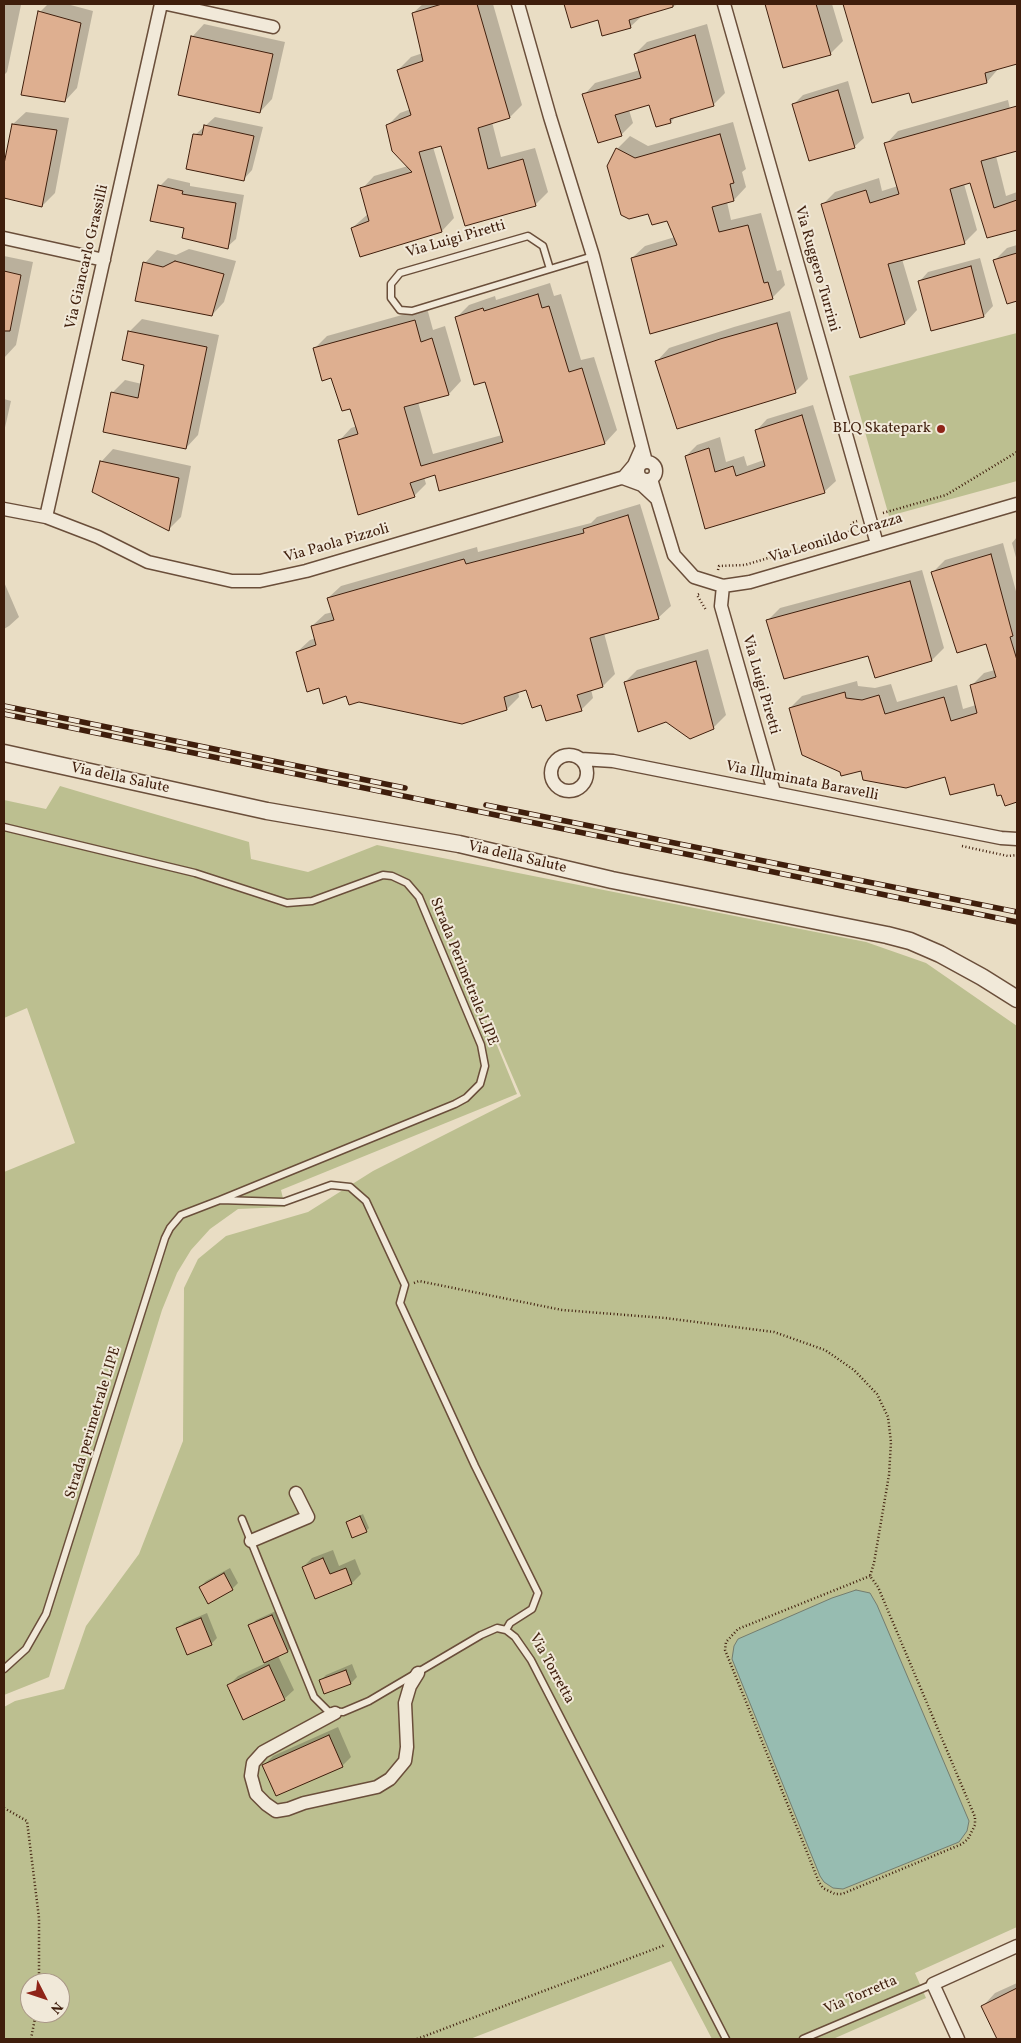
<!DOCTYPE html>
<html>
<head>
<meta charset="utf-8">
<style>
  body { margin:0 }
  #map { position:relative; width:1021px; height:2043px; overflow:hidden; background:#e9ddc4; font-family:Vollkorn,serif }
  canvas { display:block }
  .frame { position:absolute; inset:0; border:5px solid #3f1e0c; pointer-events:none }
  .north { position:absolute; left:20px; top:1973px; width:50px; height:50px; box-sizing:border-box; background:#f1e9d9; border:1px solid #aa9887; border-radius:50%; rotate:131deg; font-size:14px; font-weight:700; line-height:20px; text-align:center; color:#3f1e0c }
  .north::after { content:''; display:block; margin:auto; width:18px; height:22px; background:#8f2418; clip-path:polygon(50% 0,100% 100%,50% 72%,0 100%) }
</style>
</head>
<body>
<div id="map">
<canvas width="1021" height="2043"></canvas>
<div class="frame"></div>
<div class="north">N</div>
</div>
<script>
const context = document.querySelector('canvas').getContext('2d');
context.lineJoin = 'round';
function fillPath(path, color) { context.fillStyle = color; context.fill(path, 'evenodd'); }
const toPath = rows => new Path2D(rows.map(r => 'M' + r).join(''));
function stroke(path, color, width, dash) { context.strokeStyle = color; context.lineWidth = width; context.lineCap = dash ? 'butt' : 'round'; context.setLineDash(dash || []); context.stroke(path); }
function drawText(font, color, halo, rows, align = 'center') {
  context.font = font + ' Vollkorn,serif'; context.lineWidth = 4; context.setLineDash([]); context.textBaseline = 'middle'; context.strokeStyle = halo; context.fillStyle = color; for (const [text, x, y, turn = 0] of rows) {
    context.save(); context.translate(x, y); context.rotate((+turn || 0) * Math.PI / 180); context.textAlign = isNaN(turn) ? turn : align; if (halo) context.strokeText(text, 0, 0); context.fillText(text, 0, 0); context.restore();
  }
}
fillPath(toPath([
  [1017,333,1017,481,889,516,849,376],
  [60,786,249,842,251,859,308,872,377,845,866,942,926,963,1017,1026,1017,1927,915,1973,926,1998,833,2039,712,2039,671,1961,470,2039,4,2039,4,1707,15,1701,64,1689,86,1626,139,1554,183,1441,184,1288,198,1259,226,1236,308,1212,373,1171,521,1096,450,931,517,1094,281,1190,285,1207,238,1209,210,1229,191,1250,177,1273,162,1310,49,1677,4,1695,4,1172,75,1143,27,1008,4,1018,4,800,46,809],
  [30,1983,60,1983,60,2013,30,2013]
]), '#bcbf90');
const water = toPath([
  [856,1590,870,1593,877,1605,969,1821,967,1831,959,1842,843,1889,833,1888,824,1882,820,1876,732,1659,734,1646,738,1639,832,1598,856,1590]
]);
fillPath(water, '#97bcb1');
stroke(water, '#747d6f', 1);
fillPath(toPath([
  [4,4,21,5,7,72,4,75],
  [48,4,67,4,93,11,77,88,65,101,40,12],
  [423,4,493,4,522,105,510,117,492,122,501,157,535,148,548,192,535,205,441,144,433,147,454,218,442,231,361,255,352,228,368,214,362,189,374,176,408,166,387,126,400,113,411,109,398,70,411,57,423,53,413,13],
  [565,4,680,4,643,15,630,27,599,19,572,26],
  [766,4,832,4,843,41,830,54,784,67],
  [844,4,1017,4,1017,62,999,68,987,82,910,92,873,102],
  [204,24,285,42,272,99,260,112,192,37],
  [707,24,725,93,713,105,677,115,671,122,650,103,629,110,633,123,622,134,599,141,584,95,595,83,640,70,635,54,647,42],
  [848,81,864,138,854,147,793,105,803,95],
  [1008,100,1017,141,1005,153,996,156,1006,196,1017,192,1017,229,988,237,971,182,964,184,977,230,964,243,902,259,917,310,905,323,860,336,823,204,835,192,879,178,882,191,898,186,886,144,898,131],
  [26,112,69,118,55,193,42,206,4,196,4,170,13,124],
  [215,117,263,127,252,170,243,180,195,135],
  [733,122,746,169,742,172,746,187,734,200,727,202,731,220,761,213,777,271,781,270,785,285,772,298,632,258,645,246,675,237,667,219,617,149,630,136,648,146],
  [168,178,190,183,190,186,244,195,236,239,227,247,185,228,160,186],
  [1017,245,1017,300,1007,302,995,260,1007,248],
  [189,249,236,261,224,302,212,315,145,263,157,250,176,255],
  [4,256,33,262,16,345,4,358],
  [980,258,993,306,984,316,932,329,919,282,928,272],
  [550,283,554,296,561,294,581,360,594,357,617,430,605,443,436,474,424,477,426,484,414,496,339,441,351,428,357,426,351,408,315,348,327,336,427,308,433,330,445,326,461,381,449,394,418,402,433,454,502,435,486,380,457,317,469,305,495,296,496,300],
  [790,311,808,379,796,391,657,361,669,348,734,327],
  [142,319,219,335,198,435,186,448,112,393,125,380,142,384,146,364,129,332],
  [4,399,11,401,4,432],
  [813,405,836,481,824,492,706,527,686,456,697,445,720,437,726,462,744,456,747,466,764,460,756,431,767,419],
  [113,449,191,466,181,517,169,529,101,462],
  [640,504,671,606,658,618,604,633,615,674,603,686,591,689,593,698,581,710,542,703,527,688,518,691,519,697,507,709,347,694,320,687,297,652,310,640,316,638,312,626,325,614,333,612,328,598,341,586,477,547,478,552,591,523,597,517],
  [1017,537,1017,561,1012,543],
  [1003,543,1017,595,1017,801,1006,804,994,782,946,776,862,770,790,708,802,696,857,681,858,686,875,688,891,684,897,702,957,685,963,709,976,705,972,685,984,673,995,670,987,643,933,572,945,560],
  [922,570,944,648,932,660,869,654,767,621,780,608],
  [4,582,19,617,9,626,4,629],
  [708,649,726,715,713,728,625,682,637,670],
  [363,1514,369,1528,366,1531,347,1522],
  [333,1550,339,1566,355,1559,361,1574,352,1583,303,1567,312,1558],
  [230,1568,238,1583,232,1589,200,1587,206,1581],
  [278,1610,294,1645,288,1651,278,1656,294,1690,284,1699,229,1685,238,1676,266,1663,250,1626,256,1620],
  [207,1613,217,1638,211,1644,178,1629,184,1623],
  [352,1664,357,1677,351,1683,325,1693,320,1681,326,1675],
  [338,1727,351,1757,342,1766,264,1765,273,1756],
  [1017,1983,1017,2039,999,2039,983,2006,995,1993]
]), '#0003');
const building = toPath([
  [442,4,477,4,510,118,478,128,488,169,523,159,536,206,465,226,441,146,419,152,442,232,360,257,351,228,369,221,360,188,412,172,392,151,386,125,411,115,397,70,423,61,412,13,442,4],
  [564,4,673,4,673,7,629,20,631,28,602,36,598,20,571,28,564,4],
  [765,4,816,4,831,55,783,68,765,4],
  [843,4,1017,4,1017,64,985,73,987,83,912,103,909,93,872,103,843,4],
  [38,11,81,23,65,102,21,95,38,11],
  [695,35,714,106,670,119,671,123,656,127,649,105,615,115,622,136,598,143,582,94,641,78,634,54,695,35],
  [191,36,273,54,260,113,178,95,191,36],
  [838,90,855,148,809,161,792,104,838,90],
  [1017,106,1017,151,981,161,994,208,1017,200,1017,230,987,238,970,183,950,189,965,244,888,264,905,324,860,338,821,204,866,190,870,203,899,194,884,143,1017,106],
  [12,124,57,130,42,207,4,198,4,164,12,124],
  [204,125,254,136,244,181,186,169,193,134,202,135,204,125],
  [720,134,734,183,730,184,734,201,712,207,719,232,748,225,764,283,768,282,773,299,650,334,631,258,677,245,667,221,652,225,648,214,629,219,621,215,607,166,616,148,635,158,720,134],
  [158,185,183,191,182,194,236,203,228,249,182,238,184,228,150,221,158,185],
  [1017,253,1017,301,1007,304,993,260,1017,253],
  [175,261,224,274,212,316,135,301,143,262,163,267,175,261],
  [971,266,984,317,931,331,918,281,971,266],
  [4,271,21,275,10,331,4,331,4,271],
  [538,294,542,308,549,306,569,372,582,368,605,444,439,491,435,475,410,483,415,497,358,515,338,440,358,434,350,409,342,411,331,378,322,381,313,348,415,320,421,342,432,338,449,395,404,407,421,466,503,442,485,382,474,385,455,317,483,308,484,311,538,294],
  [777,323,796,393,677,429,655,361,720,339,777,323],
  [128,331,207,347,186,449,103,432,111,392,138,398,144,365,122,360,128,331],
  [802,415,825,493,705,529,685,456,709,448,715,472,733,466,736,476,765,466,755,430,802,415],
  [100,461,179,478,169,531,92,492,100,461],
  [628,515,659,619,590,638,603,687,577,695,582,711,546,721,541,705,532,708,526,690,504,697,507,710,462,724,359,702,349,705,346,696,323,704,319,688,307,692,296,652,316,645,311,626,334,620,327,598,464,559,466,564,584,533,583,529,628,515],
  [991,554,1013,636,1010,637,1017,660,1017,802,1005,806,1001,795,997,796,994,784,950,795,945,777,906,788,863,780,861,771,841,776,840,772,802,755,789,708,845,692,846,698,862,700,879,695,885,714,944,697,951,721,977,713,970,685,996,677,986,644,957,653,931,572,991,554],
  [910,581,932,661,875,678,868,656,784,679,766,620,910,581],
  [696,661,714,729,690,739,666,722,638,732,624,682,696,661],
  [360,1516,367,1532,352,1538,346,1522,360,1516],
  [323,1558,330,1574,346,1568,352,1584,315,1599,302,1567,323,1558],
  [224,1573,233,1590,208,1604,199,1587,224,1573],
  [272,1615,288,1652,264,1663,248,1625,272,1615],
  [201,1618,212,1645,187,1655,176,1628,201,1618],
  [269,1665,285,1700,243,1720,227,1685,269,1665],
  [346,1670,351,1684,324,1694,319,1680,346,1670],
  [329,1735,343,1767,276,1796,262,1765,329,1735],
  [1017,1988,1017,2039,997,2039,981,2006,1017,1988]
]);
fillPath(building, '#deaf90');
stroke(building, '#3f1e0c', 1);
const service = toPath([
  [550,269,412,311,400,310,391,298,391,284,400,273,528,236,543,246,550,269,593,256],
  [4,827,195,873,287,903,312,901,383,875,392,876,407,883,419,897,481,1045,485,1066,480,1084,466,1098,455,1104,220,1200,284,1202,331,1185,350,1187,366,1201,405,1285,400,1303,475,1466,538,1593,532,1609,510,1623,506,1630],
  [242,1519,314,1697,328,1711,343,1712,369,1701,481,1635,497,1628,506,1630,515,1637,531,1660,726,2039],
  [4,1669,26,1649,46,1614,165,1238,170,1228,181,1215,220,1200],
  [803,2039,933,1984]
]);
const minor = toPath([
  [167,4,273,27],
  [518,4,550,117,593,256,646,462],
  [724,4,877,544],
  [4,238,104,260],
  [642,447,634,465,623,478,642,485,657,499],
  '638 471a9 9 0 1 1 18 0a9 9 0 1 1-18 0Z',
  [651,479,674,555,694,577,723,586,750,582,1017,504],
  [4,509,46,517,98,537,148,562,232,581,260,581,306,571,638,473],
  [46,517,161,4],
  [723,586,721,606,774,792],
  '551 773a18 18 0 1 1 36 0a18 18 0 1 1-36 0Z',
  [581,759,613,761,1001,838,1017,839],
  [251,1541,308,1517,296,1493],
  [335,1713,263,1752,253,1763,251,1776,256,1794,266,1804,276,1811,288,1809,304,1803,377,1787,390,1779,405,1761,407,1747,405,1703,410,1686,418,1673],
  [958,2039,933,1984,1017,1946]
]);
const tertiary = toPath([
  [4,753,267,811,459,844,612,880,887,935,910,941,940,954,982,977,1017,999]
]);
stroke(service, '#6a4e3a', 9);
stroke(minor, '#6a4e3a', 15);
stroke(tertiary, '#6a4e3a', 19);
stroke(toPath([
  [883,513,946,495,1017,452],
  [718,570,719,566,745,565,848,534,852,523,857,521],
  [699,594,697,595,706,610],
  [962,846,1008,856,1017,855],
  [414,1283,419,1281,562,1310,665,1318,774,1332,825,1350,854,1370,877,1394,888,1417,891,1442,889,1475,874,1563,870,1576,878,1587,975,1817,975,1825,968,1839,962,1844,842,1894,835,1894,823,1888,819,1882,725,1650,726,1642,738,1629,870,1576],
  [4,1808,27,1821,39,1918,39,1983],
  [31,2039,36,2013],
  [417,2039,665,1945]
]), '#3f1e0c', 2.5, [1, 2.5]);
stroke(service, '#f1e9d9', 6);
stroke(minor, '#f1e9d9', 12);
stroke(tertiary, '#f1e9d9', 16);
const rail = toPath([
  [4,706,405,788],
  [4,714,1017,922],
  [486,805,1017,912]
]);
stroke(rail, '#3f1e0c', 5.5);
stroke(rail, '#f1e9d9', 4, [11]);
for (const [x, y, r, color] of [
  [941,429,5,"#8f2418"]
]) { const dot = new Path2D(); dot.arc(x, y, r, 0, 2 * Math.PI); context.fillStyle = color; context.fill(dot); stroke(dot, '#f1e9d9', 2); }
drawText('15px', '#3f1e0c', '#f1e9d9', [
  ["Via Luigi Piretti",456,240,-16],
  ["Via Giancarlo Grassilli",88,257,-77],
  ["Via Ruggero Turrini",816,269,74],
  ["Via Leonildo Corazza",836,539,-17],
  ["Via Paola Pizzoli",337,544,-16],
  ["Via Luigi Piretti",760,685,74],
  ["Via della Salute",120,779,12],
  ["Via Illuminata Baravelli",802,782,11],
  ["Via della Salute",517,858,13],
  ["Strada Perimetrale LIPE",463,972,68],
  ["Strada perimetrale LIPE",94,1423,-73],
  ["Via Torretta",551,1669,61],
  ["Via Torretta",861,1996,-23]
]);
drawText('15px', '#3f1e0c', '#f1e9d9', [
  ["BLQ Skatepark",931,429]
], 'right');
</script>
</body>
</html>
